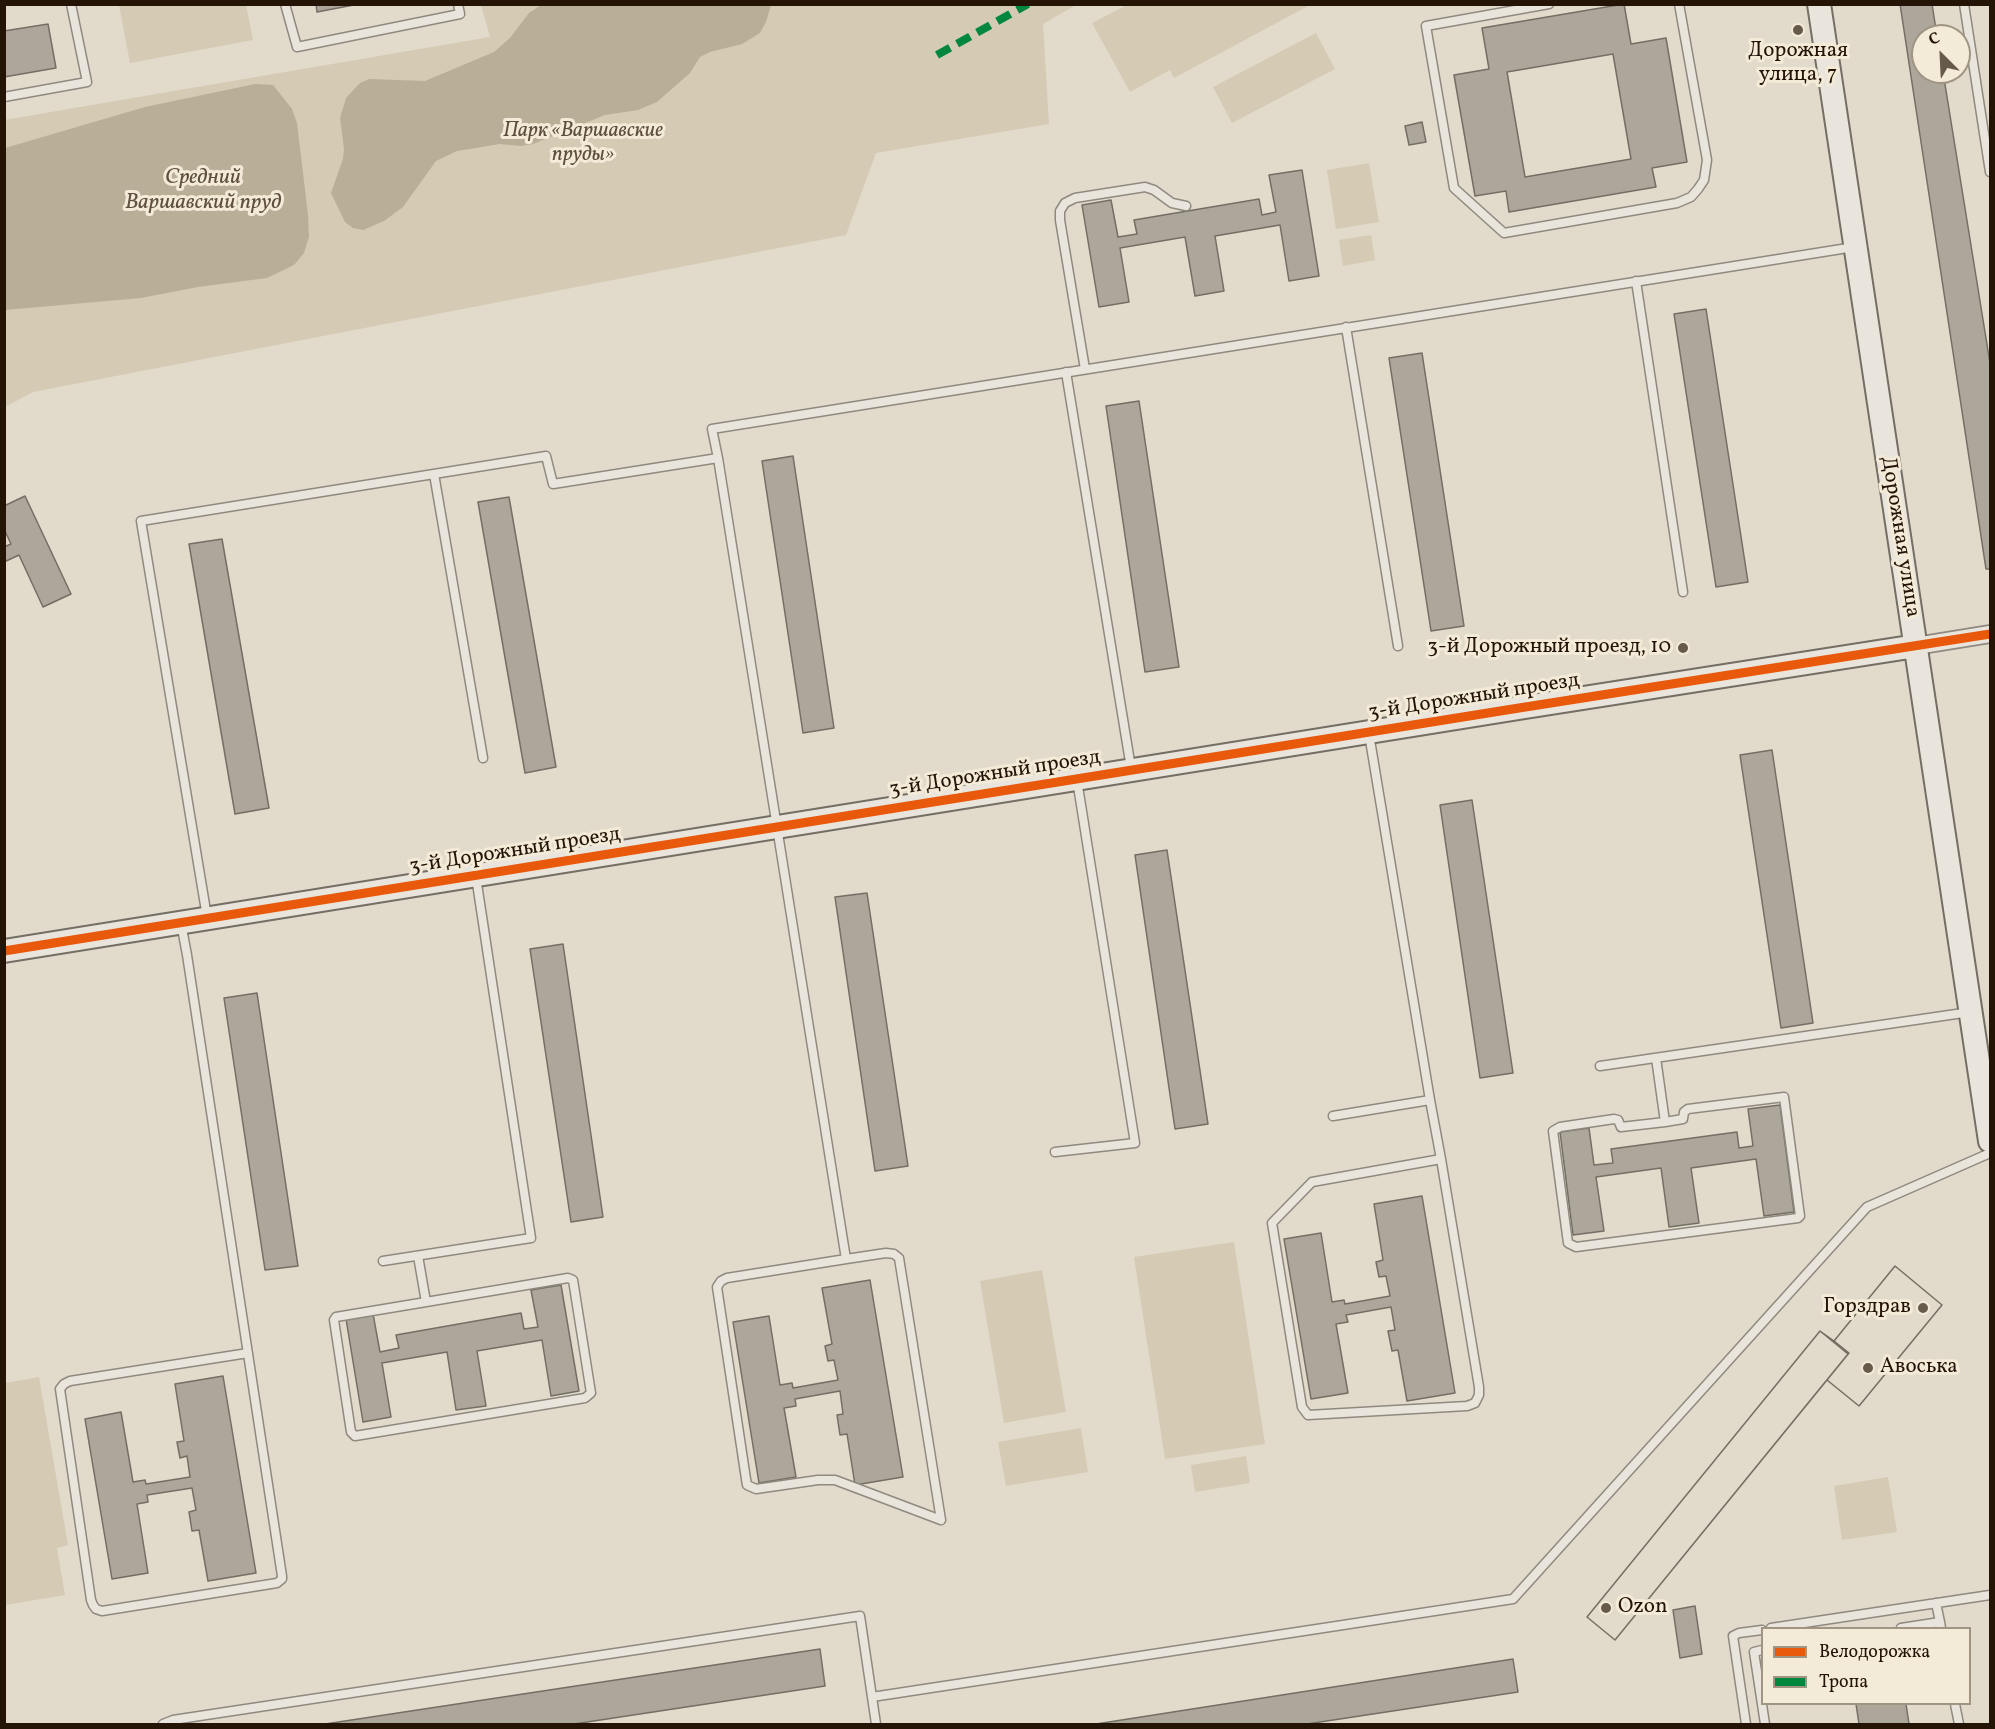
<!DOCTYPE html>
<html>
<head>
<meta charset="utf-8">
<style>
  body { margin:0 }
  #map { position:relative; width:1995px; height:1729px; overflow:hidden; background:#e2dbcb; font-family:Vollkorn,serif }
  canvas { display:block }
  .frame { position:absolute; inset:0; border:6px solid #241406; pointer-events:none }
  .legend { position:absolute; left:1761px; top:1627px; width:210px; height:78px; box-sizing:border-box; background:#f3ead7; border:2px solid #a09483; margin:0; padding:8px 10px; list-style:none; font-size:18px; color:#241406 }
  .legend li { display:flex; align-items:center; gap:12px; height:30px }
  .legend b { width:30px; border:2px solid #a09483 }
  .north { position:absolute; left:1911px; top:24px; width:60px; height:60px; box-sizing:border-box; background:#f3ead7; border:2px solid #a09483; border-radius:50%; rotate:336deg; font-size:16px; font-weight:700; line-height:24px; text-align:center; color:#241406 }
  .north::after { content:''; display:block; margin:auto; width:21px; height:27px; background:#665a4b; clip-path:polygon(50% 0,100% 100%,50% 72%,0 100%) }
</style>
</head>
<body>
<div id="map">
<canvas width="1995" height="1729"></canvas>
<div class="frame"></div>
<ul class="legend">
<li><b style="height:8px;background:#e8590c"></b>Велодорожка</li>
<li><b style="height:8px;background:#00873e"></b>Тропа</li>
</ul>
<div class="north">С</div>
</div>
<script>
const context = document.querySelector('canvas').getContext('2d');
context.lineJoin = 'round';
function fillPath(path, color) { context.fillStyle = color; context.fill(path, 'evenodd'); }
const toPath = rows => new Path2D(rows.map(r => 'M' + r).join(''));
function stroke(path, color, width, dash) { context.strokeStyle = color; context.lineWidth = width; context.lineCap = dash ? 'butt' : 'round'; context.setLineDash(dash || []); context.stroke(path); }
function drawText(font, color, halo, rows, align = 'center') {
  context.font = font + ' Vollkorn,serif'; context.lineWidth = 6; context.setLineDash([]); context.textBaseline = 'middle'; context.strokeStyle = halo; context.fillStyle = color; for (const [text, x, y, turn = 0] of rows) {
    context.save(); context.translate(x, y); context.rotate((+turn || 0) * Math.PI / 180); context.textAlign = isNaN(turn) ? turn : align; if (halo) context.strokeText(text, 0, 0); context.fillText(text, 0, 0); context.restore();
  }
}
fillPath(toPath([
  [119,5,246,5,253,40,130,63],
  [481,5,1076,5,1043,24,1049,124,876,153,846,235,33,392,5,407,4,120,490,37],
  [1127,5,1127,4,1310,5,1174,78,1170,70,1130,92,1092,23],
  [1316,33,1335,69,1232,123,1213,87],
  [1369,163,1379,222,1336,229,1327,170],
  [1371,235,1375,260,1343,266,1339,240],
  [1234,1242,1265,1444,1165,1459,1134,1257],
  [1042,1270,1066,1412,1004,1423,980,1281],
  [39,1377,68,1545,57,1548,65,1595,5,1605,5,1383],
  [1081,1428,1088,1472,1006,1486,998,1442],
  [1246,1456,1250,1483,1195,1492,1191,1465],
  [1888,1477,1897,1532,1842,1540,1834,1486]
]), '#d5cab4');
fillPath(toPath([
  [541,5,771,5,766,22,760,33,742,44,710,52,700,57,690,73,657,102,638,110,605,115,533,144,521,146,500,144,457,151,436,161,403,207,384,221,363,230,353,228,345,222,331,193,343,159,344,149,340,118,346,98,360,83,369,79,425,81,494,52,510,38,529,13],
  [255,84,273,85,292,109,297,123,308,215,309,237,304,253,294,265,267,278,198,287,141,298,5,310,5,148,145,107]
]), '#b9ae97');
const building = toPath([
  [316,4,359,4,317,12,316,4],
  [1624,4,1631,44,1666,38,1687,162,1652,168,1656,187,1509,212,1506,191,1475,196,1454,75,1489,69,1482,28,1624,4],
  [1613,54,1631,159,1525,177,1507,72,1613,54],
  [1900,4,1932,4,1937,36,1923,36,1923,72,1943,72,1990,363,1990,569,1986,569,1900,4],
  [48,24,56,68,4,77,4,31,48,24],
  [1422,122,1426,142,1409,145,1405,126,1422,122],
  [1302,170,1319,276,1289,281,1280,225,1215,236,1224,291,1195,296,1185,237,1120,248,1129,302,1099,307,1082,205,1111,200,1118,237,1137,234,1134,220,1259,199,1262,215,1276,212,1269,175,1302,170],
  [1706,309,1748,582,1716,587,1674,314,1706,309],
  [1422,353,1464,626,1431,631,1389,358,1422,353],
  [1139,401,1179,667,1145,672,1106,406,1139,401],
  [793,456,834,728,803,733,762,461,793,456],
  [25,496,71,594,43,607,19,555,4,562,4,547,11,544,4,529,4,506,25,496],
  [509,497,556,767,525,773,478,502,509,497],
  [222,539,269,808,235,814,189,544,222,539],
  [1772,750,1813,1023,1781,1028,1740,755,1772,750],
  [1472,800,1513,1073,1480,1078,1440,805,1472,800],
  [1167,850,1208,1124,1175,1129,1135,855,1167,850],
  [867,893,908,1166,875,1171,835,897,867,893],
  [563,944,603,1217,571,1222,530,949,563,944],
  [257,993,298,1266,265,1270,224,998,257,993],
  [1780,1105,1794,1212,1764,1216,1756,1159,1691,1168,1699,1223,1669,1227,1661,1168,1596,1177,1604,1231,1573,1235,1560,1132,1589,1128,1594,1165,1613,1163,1611,1149,1737,1132,1739,1148,1753,1146,1748,1109,1780,1105],
  [1422,1196,1455,1393,1407,1401,1398,1350,1392,1351,1388,1331,1395,1330,1391,1307,1346,1315,1348,1322,1336,1324,1348,1393,1311,1399,1284,1239,1321,1233,1332,1302,1344,1300,1345,1304,1390,1296,1386,1276,1379,1277,1376,1262,1383,1260,1374,1204,1422,1196],
  [1895,1266,1942,1305,1859,1406,1827,1380,1849,1353,1834,1341,1895,1266],
  [1895,1266,1942,1305,1859,1406,1827,1380,1615,1640,1587,1617,1820,1331,1834,1341,1895,1266],
  [870,1280,903,1477,855,1485,847,1434,840,1435,837,1415,843,1414,840,1391,795,1399,796,1406,784,1408,796,1477,759,1483,733,1322,769,1316,780,1385,792,1383,793,1388,838,1380,834,1360,828,1361,825,1346,832,1344,822,1288,870,1280],
  [561,1285,579,1391,551,1396,542,1340,477,1351,486,1406,456,1410,447,1352,382,1363,391,1417,363,1422,346,1319,373,1314,380,1352,399,1348,396,1335,521,1313,524,1329,538,1327,531,1290,561,1285],
  [1820,1331,1848,1354,1615,1640,1587,1617,1820,1331],
  [223,1376,256,1573,208,1581,199,1530,192,1531,189,1512,196,1510,192,1488,147,1495,148,1502,137,1504,148,1573,112,1579,85,1419,121,1412,133,1482,145,1480,146,1484,190,1477,187,1456,180,1458,177,1442,184,1441,175,1384,223,1376],
  [1695,1606,1702,1654,1680,1658,1673,1610,1695,1606],
  [820,1649,825,1686,574,1724,325,1724,820,1649],
  [1513,1659,1518,1692,1307,1724,1096,1724,1513,1659],
  [1856,1704,1906,1704,1909,1724,1859,1724,1856,1704]
]);
fillPath(building, '#aca69b');
stroke(building, '#746e64', 1.5);
const lane = toPath([
  [285,4,297,47,460,14,458,4],
  [1549,4,1426,26,1454,188,1504,233,1677,203,1691,197,1698,189,1704,180,1707,160,1679,4],
  [1964,4,1990,172],
  [4,97,87,82,71,4],
  [1636,281,1683,592],
  [1346,327,1398,646],
  [1085,369,1060,220,1060,211,1065,203,1075,198,1145,187,1154,190,1172,203,1186,206],
  [1066,372,1131,768],
  [718,458,846,1259,727,1278,721,1281,717,1287,746,1479,747,1485,756,1489,818,1480,835,1480,941,1520,899,1258,894,1254,886,1253,846,1259],
  [434,474,483,758],
  [207,917,141,521,546,456,553,484,718,458,712,429,1854,247],
  [181,923,187,955,282,1576,282,1579,277,1583,102,1611,96,1609,93,1605,91,1600,60,1389,64,1384,70,1381,248,1353],
  [1656,1058,1665,1122,1621,1127,1618,1120,1614,1119,1560,1127,1553,1131,1568,1243,1576,1247,1798,1218,1800,1216,1784,1097,1688,1109,1684,1112,1683,1119,1665,1122],
  [1600,1066,1970,1012],
  [1430,1100,1441,1159,1479,1387,1479,1395,1475,1403,1467,1406,1308,1415,1302,1407,1272,1223,1312,1182,1441,1159],
  [1333,1116,1430,1100,1369,734],
  [1055,1152,1135,1143,1077,780],
  [418,1256,426,1302,568,1278,573,1280,591,1393,585,1398,355,1436,351,1432,334,1320,336,1317,426,1302],
  [383,1261,531,1238,476,877],
  [1936,1603,1940,1622],
  [1771,1628,1990,1595],
  [1901,1628,1940,1622,1941,1628],
  [1762,1650,1754,1652,1765,1724],
  [872,1697,876,1724],
  [1955,1704,1959,1724],
  [163,1724,173,1720,860,1616,872,1697,1513,1599,1867,1207,1990,1153],
  [1746,1724,1733,1636,1739,1633,1762,1630]
]);
const street = toPath([
  [1916,646,1990,634]
]);
const secondary = toPath([
  [1819,4,1990,1141],
  [4,951,1519,708,1916,646]
]);
stroke(lane, '#8f897f', 11);
stroke(street, '#8f897f', 20);
stroke(secondary, '#746e64', 26);
stroke(lane, '#e9e5dd', 8);
stroke(street, '#e9e5dd', 16);
stroke(secondary, '#e9e5dd', 22);
stroke(toPath([
  [937,55,1028,4]
]), '#00873e', 8, [15, 8]);
stroke(toPath([
  [4,951,1519,708,1990,634]
]), '#e8590c', 9);
for (const [x, y, r, color] of [
  [1798,30,6,"#665a4b"],
  [1683,648,6,"#665a4b"],
  [1923,1308,6,"#665a4b"],
  [1868,1368,6,"#665a4b"],
  [1606,1608,6,"#665a4b"]
]) { const dot = new Path2D(); dot.arc(x, y, r, 0, 2 * Math.PI); context.fillStyle = color; context.fill(dot); stroke(dot, '#f3ead7', 2); }
drawText('21px', '#241406', '#f3ead7', [
  ["Дорожная",1798,52,"center"],
  ["улица, 7",1798,76,"center"],
  ["3-й Дорожный проезд, 10",1671,648],
  ["Горздрав",1911,1308],
  ["Авоська",1880,1368,"left"],
  ["Ozon",1618,1608,"left"]
], 'right');
drawText('italic 21px', '#5e4f3c', '#f3ead7', [
  ["Парк «Варшавские",583,132],
  ["пруды»",583,156]
]);
drawText('21px', '#241406', '#f3ead7', [
  ["Дорожная улица",1899,537,81],
  ["3-й Дорожный проезд",1474,698,-9],
  ["3-й Дорожный проезд",995,775,-9],
  ["3-й Дорожный проезд",515,852,-9]
]);
drawText('italic 22px', '#5f503d', '#f3ead7', [
  ["Средний",203,179],
  ["Варшавский пруд",203,204]
]);
</script>
</body>
</html>
